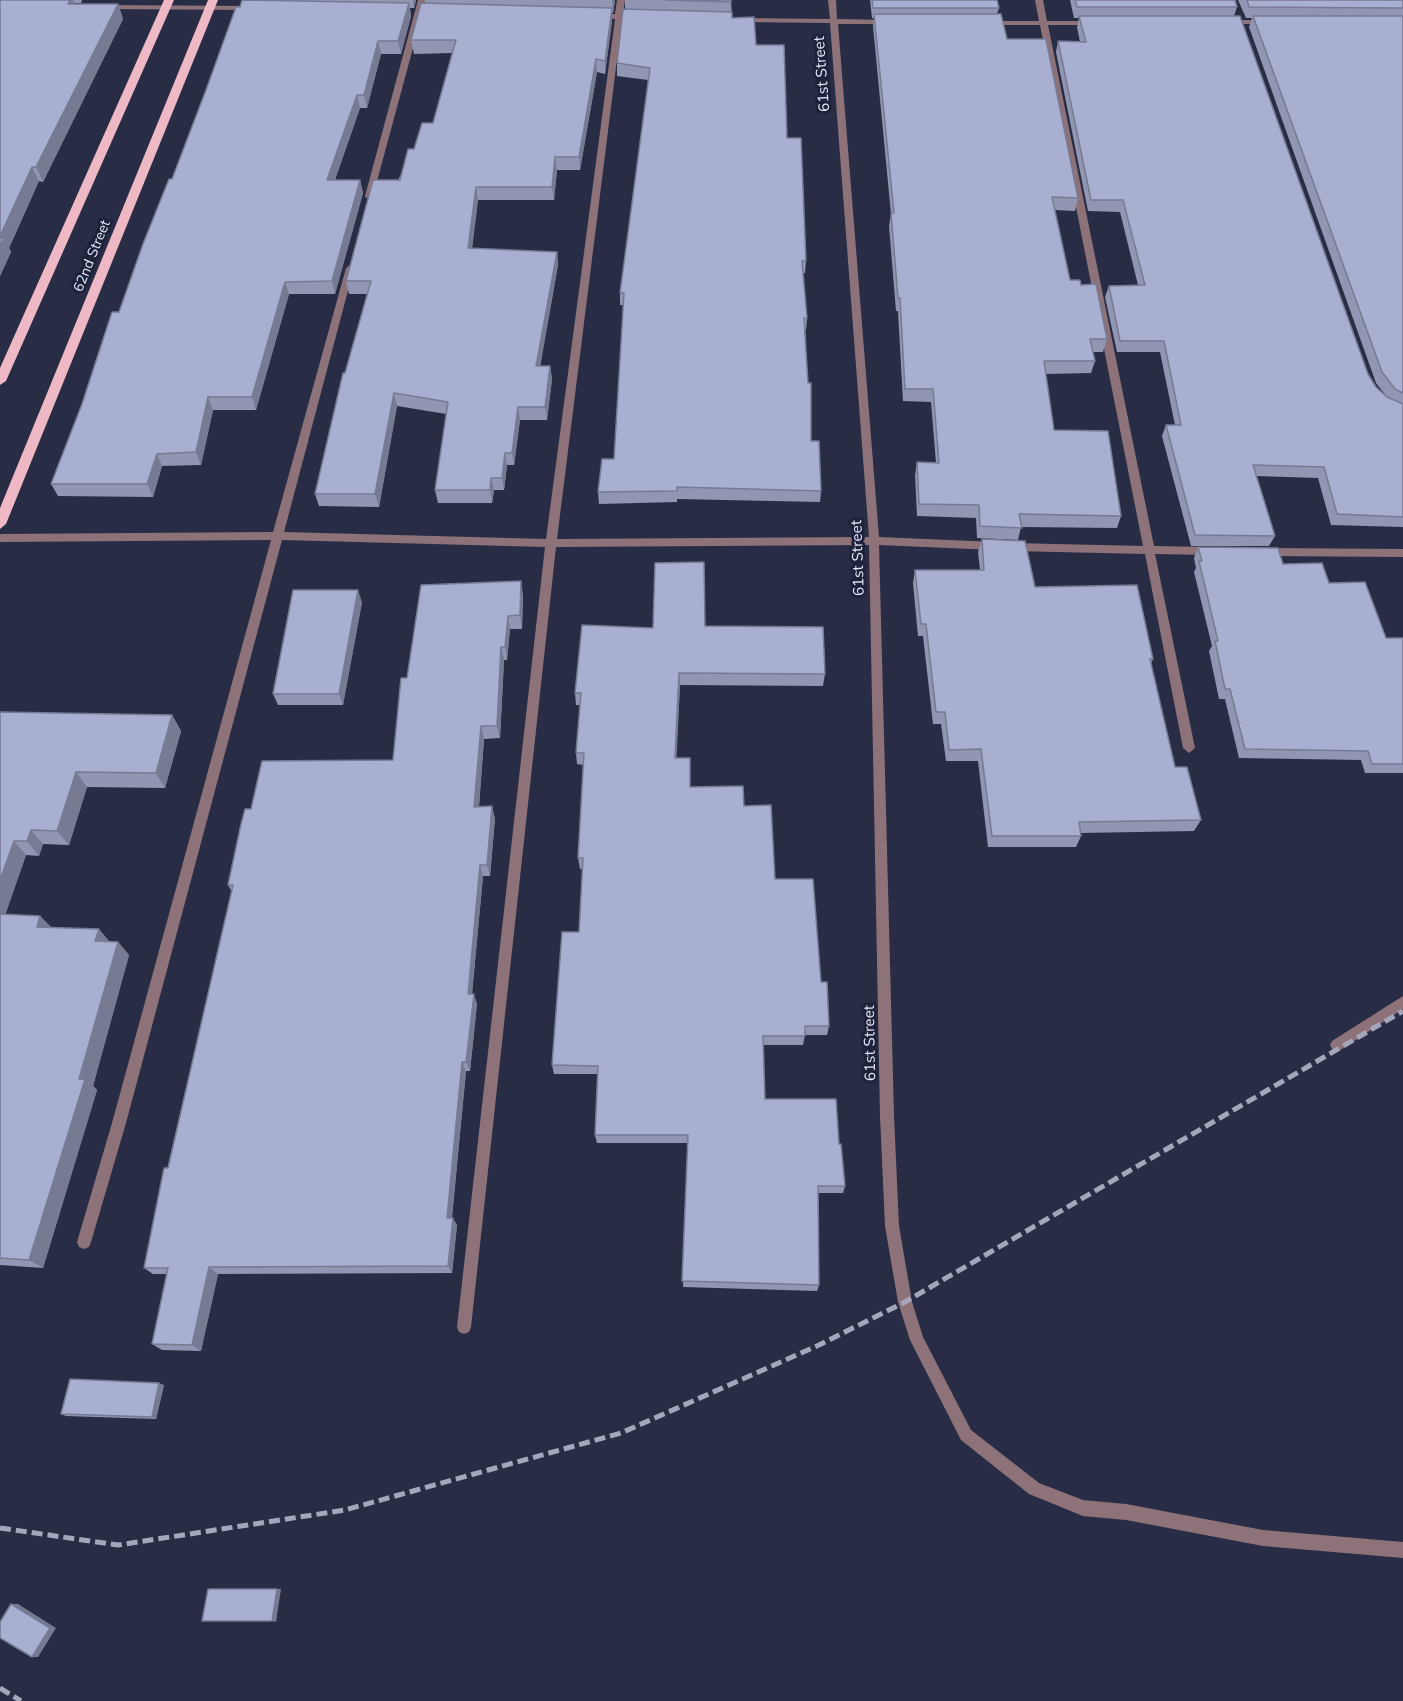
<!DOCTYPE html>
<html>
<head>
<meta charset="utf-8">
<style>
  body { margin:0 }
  canvas { display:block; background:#282c45 }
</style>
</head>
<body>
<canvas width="1403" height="1701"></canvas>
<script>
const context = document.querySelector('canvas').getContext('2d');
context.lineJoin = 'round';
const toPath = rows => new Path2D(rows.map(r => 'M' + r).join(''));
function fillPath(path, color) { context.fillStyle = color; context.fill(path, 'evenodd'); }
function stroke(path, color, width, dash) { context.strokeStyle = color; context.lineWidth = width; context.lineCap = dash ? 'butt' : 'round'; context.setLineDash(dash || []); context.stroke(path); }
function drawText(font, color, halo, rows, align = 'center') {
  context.font = font + ' Mulish,sans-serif'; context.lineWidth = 6; context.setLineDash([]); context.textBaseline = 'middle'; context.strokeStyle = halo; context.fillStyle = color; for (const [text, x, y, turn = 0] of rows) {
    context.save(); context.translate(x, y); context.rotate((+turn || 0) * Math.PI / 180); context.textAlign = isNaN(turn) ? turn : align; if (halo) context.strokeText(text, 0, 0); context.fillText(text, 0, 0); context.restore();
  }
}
fillPath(toPath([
  [418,0,426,0,373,196,366,198,365,196,418,0],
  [617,0,625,0,623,14,637,15,641,17,637,19,622,19,557,539,869,537,830,23,738,22,734,20,738,18,830,19,828,0,836,0,837,19,889,20,893,22,889,24,838,24,879,537,995,542,1000,546,995,550,879,545,894,1116,899,1226,912,1302,923,1337,971,1430,1039,1483,1083,1500,1126,1504,1263,1530,1403,1542,1403,1558,1263,1546,1126,1520,1083,1516,1029,1494,961,1440,910,1340,898,1302,885,1226,880,1116,869,545,556,547,471,1327,469,1332,464,1334,459,1332,457,1327,545,547,282,540,126,1123,91,1242,89,1247,84,1249,79,1247,77,1242,112,1123,271,540,0,542,0,534,273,532,346,268,350,265,354,268,284,532,546,539,615,19,597,18,593,16,597,14,615,14,617,0],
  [1035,0,1043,0,1047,21,1093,21,1097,23,1093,25,1048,25,1154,546,1210,547,1215,551,1210,555,1155,554,1195,748,1189,753,1183,748,1145,554,1012,551,1007,547,1012,543,1143,546,1040,25,987,25,983,23,987,21,1039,21,1035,0],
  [102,5,250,6,254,8,250,10,105,9,101,7,102,5],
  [1224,20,1267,20,1271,22,1267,24,1224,24,1224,20],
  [1264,548,1403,549,1403,557,1264,556,1259,552,1264,548],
  [1403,996,1403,1009,1342,1049,1337,1051,1332,1049,1330,1045,1332,1041,1403,996]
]), '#8d7379');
fillPath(toPath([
  [164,0,174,0,6,381,0,385,0,368,164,0],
  [208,0,218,0,6,524,0,529,0,508,208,0]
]), '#eeb8c5');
stroke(toPath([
  [0,1528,118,1545,345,1510,621,1433,819,1345,905,1302,1403,1011],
  [0,1688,21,1701]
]), '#a4a7bb', 5, [11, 5]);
fillPath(toPath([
  [0,0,82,0,81,3,74,3,74,4,118,4,123,19,43,182,39,181,9,248,11,252,0,276],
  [242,0,416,0,414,8,410,8,411,16,401,54,381,54,367,108,360,108,335,180,360,180,363,193,335,294,289,294,256,410,213,410,201,465,162,466,153,497,58,496,51,484,172,179],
  [425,0,615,0,613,13,612,13,612,21,605,74,597,72,580,170,557,170,554,200,478,200,472,249,557,252,558,265,540,366,550,366,552,379,547,420,520,420,514,465,507,465,504,490,494,490,492,503,438,503,435,490,446,414,397,406,379,507,319,506,315,494,345,373,368,294,349,294,346,281,414,149,433,123,452,53,414,54,411,40,425,3],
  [625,0,731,0,732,18,756,45,787,138,806,261,805,273,803,273,807,318,806,330,805,330,811,441,821,491,820,502,677,499,677,502,599,504,598,492,614,459,624,305,620,305,620,293,648,80,617,76,617,63,625,9],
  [870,0,997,0,999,8,997,14,1007,39,1078,198,1075,211,1055,210,1070,280,1081,285,1107,339,1103,352,1093,352,1095,361,1091,373,1045,374,1054,430,1121,516,1117,528,1021,527,1018,540,977,538,976,518,917,516,915,475,917,462,936,463,931,402,903,401,898,311,896,311,889,226,891,214,873,26,874,18,872,18],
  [1070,0,1235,0,1237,7,1234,16,1368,374,1376,387,1387,397,1376,383,1249,27,1252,18,1246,18,1238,0,1403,0,1403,527,1331,525,1318,478,1256,476,1275,536,1269,546,1191,546,1162,436,1166,425,1175,425,1160,352,1117,352,1105,297,1109,286,1138,285,1120,212,1088,211,1056,52,1058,41,1080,42,1077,27,1079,18,1074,18],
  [982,539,1035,587,1153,659,1151,664,1175,767,1201,820,1194,831,1080,833,1081,836,1076,847,988,847,978,761,946,761,941,724,933,724,923,636,918,636,913,583,915,570,980,570,978,552],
  [1198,547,1283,564,1329,583,1386,638,1403,638,1403,773,1365,773,1361,760,1239,758,1225,699,1219,699,1209,651,1212,646,1194,572,1196,568,1194,558],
  [523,594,522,629,510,629,507,660,504,660,500,738,484,739,479,807,495,818,490,876,483,876,472,994,477,1004,470,1071,466,1071,452,1218,457,1225,452,1273,218,1274,201,1351,162,1350,152,1344,167,1274,153,1274,144,1268,232,892,228,885,251,809,393,760,407,678],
  [362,602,343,705,278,705,273,694],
  [705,626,825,674,823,686,680,685,676,758,690,787,744,806,775,879,821,982,829,1026,827,1035,805,1035,803,1045,763,1045,765,1099,839,1144,845,1186,843,1193,818,1193,819,1285,817,1291,683,1287,688,1143,597,1143,595,1135,598,1074,554,1074,552,1065,579,932,583,869,580,869,578,858,583,765,577,764,576,753,580,705,576,705,575,693,653,628],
  [0,712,172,715,181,731,165,788,87,787,69,845,43,844,39,856,26,855,5,915,40,916,51,927,109,942,118,942,129,955,93,1086,97,1090,43,1268,0,1265,0,1266],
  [164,1385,156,1419,66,1416,61,1414]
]), '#9196b3');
fillPath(toPath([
  [70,0,73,0,77,11,68,4],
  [413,0,416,0,414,8],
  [612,0,615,0,613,13],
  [409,3,411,16,401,54,398,41],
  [118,4,123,19,43,182,36,167],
  [612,8,612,21,605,74,605,61],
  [378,41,381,54,367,108,364,95],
  [596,59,597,72,580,170,579,157],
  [357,95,360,108,330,193,327,180],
  [555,157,557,170,554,200,552,187],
  [32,167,39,181,9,248,11,252,0,276,0,236],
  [360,180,363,193,335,294,332,281],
  [476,187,478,200,470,262,468,248],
  [557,252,558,265,538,379,536,366],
  [285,282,289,294,256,410,252,397],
  [550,366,552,379,547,420,545,407],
  [394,393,397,406,379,507,375,494],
  [208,397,213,410,201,465,196,452],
  [518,407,520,420,514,465,512,453],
  [505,453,507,465,504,490,502,478],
  [157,454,162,466,153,497,147,484],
  [491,478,494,490,492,503,490,490],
  [521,581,523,594,522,629,520,615],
  [358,590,362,602,343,705,339,694],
  [508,616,510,629,507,660,505,647],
  [501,647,504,660,500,738,497,726],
  [679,673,680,685,676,770,675,758],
  [172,715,181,731,165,788,156,773],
  [481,726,484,739,478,818,474,807],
  [76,772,87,787,69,845,57,831],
  [492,806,495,818,490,876,487,865],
  [31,830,43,844,39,856,27,841],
  [14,841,26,855,1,927,0,926,0,880],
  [480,865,483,876,471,1004,468,994],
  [40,916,52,929,37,927],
  [99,929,110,942,95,941],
  [118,942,129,955,93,1086,97,1090,43,1268,29,1260],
  [474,994,477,1004,470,1071,466,1062],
  [462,1062,466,1071,451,1225,447,1218],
  [453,1218,457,1225,452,1273,448,1266],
  [209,1267,218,1274,201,1351,192,1345],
  [159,1383,164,1385,156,1419,152,1417],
  [277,1589,281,1589,276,1622,272,1621],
  [11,1604,18,1604,56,1628,38,1657,32,1657]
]), '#767a92');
const building = toPath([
  [0,0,70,0,68,4,118,4,36,167,32,167,0,236,0,0],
  [242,0,409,3,398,41,378,41,364,95,357,95,327,180,360,180,332,281,285,282,252,397,208,397,196,452,157,454,147,484,51,484,82,404,112,312,119,312,143,244,169,179,172,179,206,90,236,7,240,7,242,0],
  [666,0,731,0,731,2,666,0],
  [872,0,997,0,999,8,873,8,872,0],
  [1075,0,1235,0,1237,7,1077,7,1075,0],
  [1247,0,1403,0,1403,8,1249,7,1247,0],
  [421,3,612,8,605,61,596,59,579,157,555,157,552,187,476,187,468,248,557,252,536,366,550,366,545,407,518,407,512,453,505,453,502,478,491,478,490,490,435,490,448,402,394,393,375,494,315,494,343,373,345,373,371,281,346,281,373,180,400,180,408,149,414,149,422,123,433,123,456,40,411,40,421,3],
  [623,9,732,12,732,18,754,17,756,45,784,45,787,138,801,138,806,261,802,261,807,318,804,318,808,383,811,383,811,441,819,441,821,491,677,487,677,491,598,492,602,459,614,459,624,293,620,293,650,68,617,63,623,9],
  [874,14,1001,14,1007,39,1046,39,1078,198,1052,197,1070,280,1080,280,1081,285,1096,284,1107,339,1090,339,1095,361,1044,361,1054,430,1108,431,1121,516,1019,514,1022,528,980,526,979,505,919,504,917,462,939,463,933,389,905,389,900,298,898,298,891,213,894,213,874,14],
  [1079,16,1240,16,1368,374,1376,387,1387,397,1403,404,1403,517,1337,514,1324,467,1253,465,1275,536,1195,535,1166,425,1181,425,1164,341,1120,341,1109,286,1145,285,1123,200,1091,200,1058,41,1086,42,1079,16],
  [1253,16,1403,16,1403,393,1395,389,1382,372,1253,16],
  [0,238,4,238,0,245,0,238],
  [982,539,1025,541,1035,587,1137,585,1153,659,1150,659,1175,767,1187,767,1201,820,1079,822,1081,836,992,836,981,749,949,750,945,712,936,712,926,624,921,624,915,570,984,570,982,539],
  [1198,547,1278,548,1283,564,1322,563,1329,583,1365,582,1386,638,1403,638,1403,764,1372,764,1368,751,1245,749,1230,689,1225,689,1215,641,1218,641,1199,561,1202,561,1198,547],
  [704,562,705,626,823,627,825,674,679,673,675,758,690,758,690,787,743,786,744,806,771,805,775,879,813,879,821,982,827,982,829,1026,805,1026,805,1036,763,1036,765,1099,836,1099,839,1144,841,1144,845,1186,818,1186,819,1285,682,1281,688,1135,595,1135,598,1066,552,1065,562,932,579,932,583,858,578,858,584,753,576,753,581,693,575,693,582,625,653,628,655,563,704,562],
  [521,581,520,615,508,616,505,647,501,647,497,726,481,726,474,807,492,806,487,865,480,865,468,994,474,994,466,1062,462,1062,447,1218,453,1218,448,1266,209,1267,192,1345,152,1344,168,1268,144,1268,164,1168,168,1168,233,885,228,885,241,824,245,809,251,809,262,761,393,760,401,678,407,678,421,585,521,581],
  [293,590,358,590,339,694,273,694,293,590],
  [0,712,172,715,156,773,76,772,57,831,31,830,27,841,14,841,0,880,0,712],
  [0,914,40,916,37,927,99,929,95,941,118,942,79,1079,85,1079,29,1260,0,1258,0,914],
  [70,1379,159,1383,152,1417,61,1414,70,1379],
  [208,1589,277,1589,272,1621,202,1621,208,1589],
  [11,1604,50,1628,32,1657,0,1638,0,1622,11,1604]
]);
fillPath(building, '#a9afd0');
stroke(building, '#767a92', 1.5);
drawText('14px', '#e9ecfd', '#1e223b', [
  ["62nd Street",92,256,-68]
]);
drawText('15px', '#e9ecfd', '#1e223b', [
  ["61st Street",822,74,-94],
  ["61st Street",858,558,-92],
  ["61st Street",870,1043,-91]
]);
</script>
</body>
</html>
